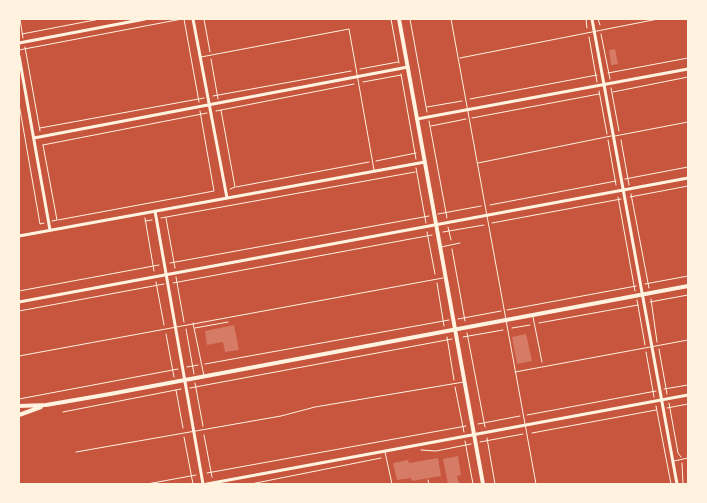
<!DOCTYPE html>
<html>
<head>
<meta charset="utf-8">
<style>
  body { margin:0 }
  #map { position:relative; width:707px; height:503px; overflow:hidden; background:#c8553d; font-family:Manrope,sans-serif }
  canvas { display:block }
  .frame { position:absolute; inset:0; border:20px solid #fff3e0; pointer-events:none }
</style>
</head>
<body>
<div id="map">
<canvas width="707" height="503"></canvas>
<div class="frame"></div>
</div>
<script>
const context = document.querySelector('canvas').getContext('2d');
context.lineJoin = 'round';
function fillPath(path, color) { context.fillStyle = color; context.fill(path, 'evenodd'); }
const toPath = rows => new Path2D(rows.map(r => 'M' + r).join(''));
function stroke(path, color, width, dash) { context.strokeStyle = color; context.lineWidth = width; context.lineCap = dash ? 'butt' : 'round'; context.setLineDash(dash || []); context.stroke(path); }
fillPath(toPath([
  [615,49,618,64,611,65,609,50],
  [234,325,239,350,225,352,223,342,207,345,205,331],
  [526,334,532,361,517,364,512,337],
  [458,456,461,475,457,476,459,484,448,484,443,459],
  [438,458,441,476,412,481,411,478,397,480,393,463,408,460,409,463]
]), '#d67c66');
stroke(toPath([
  [20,19,23,38],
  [184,19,199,102],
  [204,19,210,52],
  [391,19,399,63],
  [410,19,427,112],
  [586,19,587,28],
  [598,19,600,25],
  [22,34,100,19],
  [601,34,610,79],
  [589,37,597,82],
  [25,47,40,131],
  [19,50,182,19],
  [211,59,218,99],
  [360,69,398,62],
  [608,73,688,58],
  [401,74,416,159],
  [363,82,401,75],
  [611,88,619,131],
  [599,91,607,134],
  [613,92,688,77],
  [213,96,351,71],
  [470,99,597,75],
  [19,104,40,224,44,223],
  [427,107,462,101],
  [221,110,235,187,230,189],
  [216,111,354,84],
  [472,118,599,94],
  [429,121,447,218],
  [431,126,466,119],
  [40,128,204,98],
  [608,140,616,185],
  [621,140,629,185],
  [43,145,207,113],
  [43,145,57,220,52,221],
  [376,161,416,153],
  [416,168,426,223],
  [625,179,688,167],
  [236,187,369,162],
  [631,194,649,288],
  [618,197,635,291],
  [630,197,688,186],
  [490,205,616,181],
  [438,214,481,206],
  [145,218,154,271],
  [161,218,415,172],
  [166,218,175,268],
  [58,220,214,191,200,111],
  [145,221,152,220],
  [492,223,621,199],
  [448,227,451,240],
  [427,232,435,274],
  [443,232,484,225],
  [452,249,465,321],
  [170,263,429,216],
  [176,277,184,322],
  [156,282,164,325],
  [173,283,432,235],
  [437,283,444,326],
  [645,284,688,276],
  [19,291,159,265],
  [651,299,657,342],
  [637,300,645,345],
  [650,302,688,295],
  [507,310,636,286],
  [19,311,164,284],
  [458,319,501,311],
  [539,323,638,305],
  [512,328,530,325],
  [186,329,194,374],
  [467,333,485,427],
  [166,334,174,377],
  [447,337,454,380],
  [463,337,503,330],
  [659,349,667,394],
  [646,352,654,397],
  [205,364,449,320],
  [187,367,198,365],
  [195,383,203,426],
  [455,387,464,432],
  [190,388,452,339],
  [664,389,688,385],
  [176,390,183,428],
  [19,399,178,369],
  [669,403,678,453,681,457],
  [656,406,671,484],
  [667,408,688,404],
  [63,412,181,389],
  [527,415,656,391],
  [478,424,520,416],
  [532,433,656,410],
  [204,435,212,477],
  [184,437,193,484],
  [487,438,495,484],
  [465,441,473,484],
  [480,442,523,434],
  [421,450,436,451,471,444],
  [682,463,683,484],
  [207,473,466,426],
  [428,480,429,484],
  [147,484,196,475],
  [251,484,381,458]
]), '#fff3e0', 1);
stroke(toPath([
  [451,19,536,484],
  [201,57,349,29,374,170],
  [460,58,658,19],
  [615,136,688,122],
  [478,163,611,136],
  [441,247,460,243],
  [533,317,542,362],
  [193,323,204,376],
  [195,328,228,322],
  [19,356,443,278],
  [515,372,688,340],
  [76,452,281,416,315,407,464,382],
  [385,452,392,484],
  [674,461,688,458]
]), '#fff3e0', 1);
stroke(toPath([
  [193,19,227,198],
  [592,19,677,484],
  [19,43,145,19],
  [19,56,50,230],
  [417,119,688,69],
  [34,138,408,67],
  [155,211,203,484],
  [19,236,425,162],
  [19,302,688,178],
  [207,484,688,395]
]), '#fff3e0', 3);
stroke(toPath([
  [399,19,483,484],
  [19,406,46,405,110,394,688,286],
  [19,415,41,407]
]), '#fff3e0', 4);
</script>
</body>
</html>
